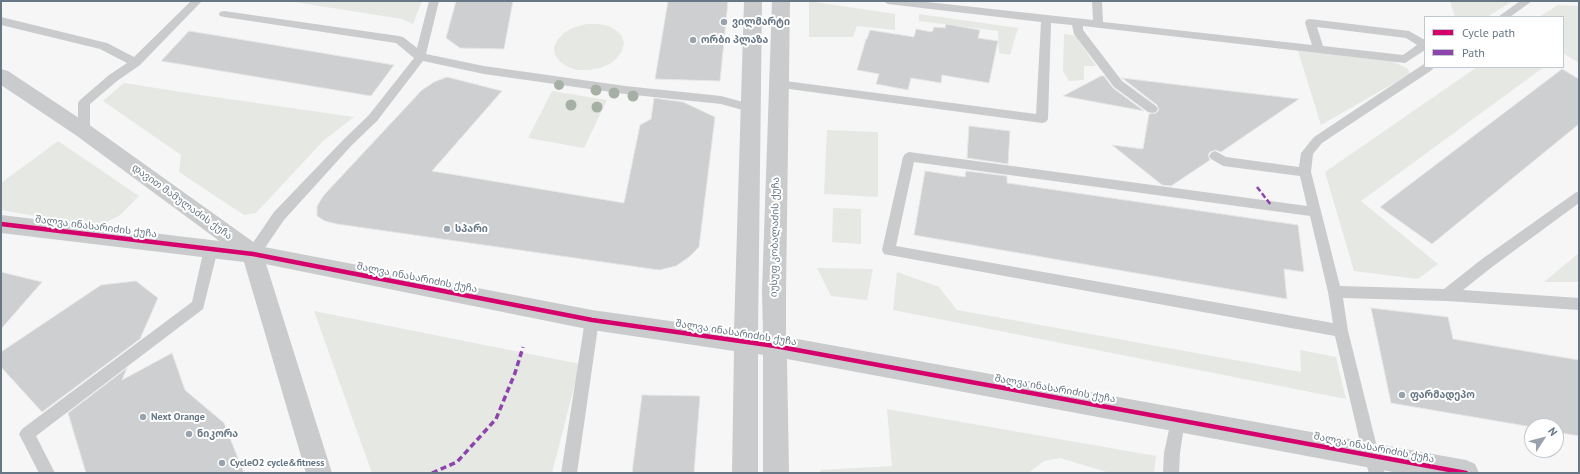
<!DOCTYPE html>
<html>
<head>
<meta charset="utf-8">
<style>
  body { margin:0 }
  #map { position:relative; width:1580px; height:474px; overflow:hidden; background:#f6f6f6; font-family:"PT Sans",sans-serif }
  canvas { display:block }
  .frame { position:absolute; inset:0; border:2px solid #677785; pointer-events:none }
  .legend { position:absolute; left:1424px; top:16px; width:140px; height:52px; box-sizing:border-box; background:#fff; border:1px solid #c2c9ce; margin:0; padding:5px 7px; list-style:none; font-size:12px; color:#677785 }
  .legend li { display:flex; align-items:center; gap:8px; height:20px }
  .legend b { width:20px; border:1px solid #c2c9ce }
  .north { position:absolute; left:1524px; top:418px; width:40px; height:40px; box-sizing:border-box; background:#fff; border:1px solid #c2c9ce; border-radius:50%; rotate:54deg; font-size:11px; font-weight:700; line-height:16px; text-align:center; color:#677785 }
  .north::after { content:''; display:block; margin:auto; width:14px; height:18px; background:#99a3ad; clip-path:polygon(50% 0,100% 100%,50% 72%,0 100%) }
</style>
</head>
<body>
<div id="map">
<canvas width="1580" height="474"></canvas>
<div class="frame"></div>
<ul class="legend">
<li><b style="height:5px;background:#d6006c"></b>Cycle path</li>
<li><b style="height:5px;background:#8e44ad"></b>Path</li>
</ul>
<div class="north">N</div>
</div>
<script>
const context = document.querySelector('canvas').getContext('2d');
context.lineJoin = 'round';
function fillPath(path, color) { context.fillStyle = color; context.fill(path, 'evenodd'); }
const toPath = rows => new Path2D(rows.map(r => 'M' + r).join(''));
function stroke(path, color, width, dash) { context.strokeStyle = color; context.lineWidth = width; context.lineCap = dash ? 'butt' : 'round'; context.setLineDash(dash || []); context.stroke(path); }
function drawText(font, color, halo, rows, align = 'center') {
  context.font = font + ' "PT Sans","Noto Sans Georgian",sans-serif'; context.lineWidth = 4; context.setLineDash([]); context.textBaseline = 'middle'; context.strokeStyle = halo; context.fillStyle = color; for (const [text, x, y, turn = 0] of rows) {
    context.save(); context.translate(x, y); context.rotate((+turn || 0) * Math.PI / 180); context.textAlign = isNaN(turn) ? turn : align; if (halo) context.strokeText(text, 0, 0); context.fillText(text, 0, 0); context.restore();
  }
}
fillPath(toPath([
  [288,1,422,1,413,24,402,19],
  [809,1,895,14,895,30,857,26,853,37,809,37],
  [1450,1,1513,1,1487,17,1455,17],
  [1558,5,1579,6,1579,63,1563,53,1563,17,1539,17],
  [919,14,1018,28,1010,55,999,53,998,31,919,21],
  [587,24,598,24,609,26,617,31,622,36,624,43,622,51,617,58,610,64,600,68,588,70,577,70,568,67,560,62,555,55,554,47,558,39,565,32,575,27],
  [1064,34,1076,36,1096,66,1084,66,1084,80,1069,81,1063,71],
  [1298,51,1391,61,1407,68,1410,74,1321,125],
  [1477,67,1544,67,1361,201,1438,264,1418,279,1354,271,1325,172],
  [124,83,194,94,354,117,323,141,256,213,244,215,179,172,181,155,103,101],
  [552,91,607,100,584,148,528,138],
  [827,130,878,132,878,197,824,194],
  [58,141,139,196,120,215,98,227,1,210,1,183],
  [833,208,861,209,861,244,832,242],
  [1579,253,1579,282,1544,282],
  [817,268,873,269,867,300,831,296],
  [897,272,939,287,957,310,1301,372,1300,350,1336,357,1346,399,893,310],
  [314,311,580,364,552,473,372,473],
  [887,409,1156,456,1154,473,1110,473,1060,458,1044,461,1028,473,821,473,820,470,892,466]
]), '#e5e8e3');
const building = toPath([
  [456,1,513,1,504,49,460,48,446,38,456,1],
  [668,1,728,1,720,81,655,79,668,1],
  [946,24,980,30,978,38,998,41,989,83,942,75,941,83,911,78,908,90,876,84,879,74,857,70,866,39,867,39,870,30,914,37,916,29,932,32,934,27,945,28,946,24],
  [189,31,238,39,394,65,371,96,161,61,189,31],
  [1562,69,1579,79,1579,124,1432,244,1380,207,1562,69],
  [1101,76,1104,76,1113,88,1144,111,1063,96,1101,76],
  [447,77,502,91,432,171,624,203,640,125,651,119,654,98,683,102,715,117,699,247,689,257,676,266,659,270,337,224,325,221,317,216,317,206,324,195,422,90,434,82,447,77],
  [1122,78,1188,86,1299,99,1221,152,1216,150,1210,152,1208,155,1210,160,1171,186,1162,185,1112,145,1143,149,1149,114,1156,113,1159,110,1157,105,1122,78],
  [969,126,1010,131,1008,164,967,158,969,126],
  [925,171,965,177,966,171,1007,176,1007,183,1298,225,1304,272,1284,269,1287,299,914,235,925,171],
  [1,272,42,282,1,329,1,272],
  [136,281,158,298,140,339,42,412,1,367,1,352,101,285,136,281],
  [1371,308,1448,317,1453,339,1579,360,1579,436,1556,432,1556,426,1532,426,1532,427,1391,403,1371,308],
  [172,353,185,390,224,423,244,473,86,473,68,413,127,368,122,380,172,353],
  [642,395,700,396,694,473,632,473,642,395]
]);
fillPath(building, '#cdcfd0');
stroke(building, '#e6e6e6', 1);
fillPath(toPath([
  [191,1,202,1,140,65,117,81,90,104,90,131,88,134,84,135,80,134,78,131,78,103,80,100,109,75,127,63,100,49,1,25,1,17,107,43,134,57,191,1],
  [429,1,439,1,426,54,484,66,625,86,721,96,754,105,756,108,754,111,750,112,721,104,625,94,484,74,423,61,377,121,352,145,284,220,258,258,253,259,248,258,246,254,248,250,274,212,344,139,369,115,414,58,396,43,224,17,220,16,219,14,220,12,224,11,399,36,403,37,417,48,429,1],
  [883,1,918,1,1093,20,1092,1,1102,1,1103,22,1312,45,1305,23,1306,20,1310,19,1409,31,1425,40,1425,50,1405,63,1083,26,1083,30,1122,81,1156,106,1158,109,1156,112,1152,113,1148,112,1114,87,1074,34,1072,25,1051,23,1048,119,1046,122,1042,123,774,87,772,84,774,81,778,80,1036,114,1041,22,888,4,883,1],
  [1317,27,1406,38,1417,45,1403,55,1323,46,1317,27],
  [1520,1,1532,1,1510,17,1498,17,1520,1],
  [1424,64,1425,67,1434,67,1432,70,1322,143,1313,154,1311,172,1340,286,1444,289,1482,259,1575,193,1579,191,1579,203,1492,267,1463,290,1579,298,1579,310,1447,301,1343,298,1348,331,1379,455,1385,473,1369,473,1363,455,1335,336,889,255,884,254,882,250,903,157,905,154,909,152,1307,206,1300,176,1223,166,1211,159,1209,156,1211,153,1215,151,1226,157,1299,167,1301,153,1314,137,1424,64],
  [914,162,1310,216,1328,292,1333,323,896,246,914,162],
  [211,244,216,245,218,249,203,309,36,436,55,473,39,473,19,434,22,429,192,302,204,249,206,245,211,244],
  [592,314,597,316,599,320,577,473,561,473,585,320,587,316,592,314],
  [1178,413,1183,415,1185,420,1180,453,1179,473,1163,473,1164,453,1171,420,1173,415,1178,413]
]), '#c9cbcc');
fillPath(toPath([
  [1,215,253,245,261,248,332,473,306,473,244,262,1,233,1,215]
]), '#c9cbcc');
fillPath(toPath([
  [744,1,762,1,758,333,763,334,762,292,772,1,790,1,786,292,786,337,1466,460,1475,464,1479,473,1398,473,787,359,789,473,763,473,763,355,758,354,758,473,732,473,734,351,592,330,245,260,77,136,1,85,1,69,8,71,91,126,259,246,592,310,734,330,744,1]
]), '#c9cbcc');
stroke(toPath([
  [1257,187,1271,205]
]), '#8e44ad', 2.5, [5.5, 2.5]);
stroke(toPath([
  [432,473,457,462,496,419,515,373,523,347]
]), '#8e44ad', 3.5, [6, 3.5]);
stroke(toPath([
  [1,224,253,254,592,320,775,346,1466,473]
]), '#d6006c', 4.5);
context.fillStyle = '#a7b0a5';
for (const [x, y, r] of [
  [559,85,5],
  [596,90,5.5],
  [614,93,5.5],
  [633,96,5.5],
  [571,105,5.5],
  [597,107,5.5]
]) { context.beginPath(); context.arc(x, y, r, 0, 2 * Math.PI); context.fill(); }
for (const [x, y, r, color] of [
  [724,22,4,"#99a3ad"],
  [693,40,4,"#99a3ad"],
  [447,229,4,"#99a3ad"],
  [1402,395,4,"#99a3ad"],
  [143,417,4,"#99a3ad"],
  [189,434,4,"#99a3ad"],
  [222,463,4,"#99a3ad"]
]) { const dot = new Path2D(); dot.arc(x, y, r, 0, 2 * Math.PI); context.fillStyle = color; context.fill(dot); stroke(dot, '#fff', 1.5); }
drawText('bold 10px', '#677785', '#fff', [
  ["ვილმარტი",732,22],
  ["ორბი პლაზა",701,40],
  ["სპარი",455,229],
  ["ფარმადეპო",1410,395],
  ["Next Orange",151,417],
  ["ნიკორა",197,434],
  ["CycleO2 cycle&fitness",230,463]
], 'left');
drawText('10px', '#677785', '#fff', [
  ["დავით მამულაძის ქუჩა",182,202,36],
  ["შალვა ინასარიძის ქუჩა",96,227,7],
  ["იუსუფ კობალაძის ქუჩა",775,237,-89],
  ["შალვა ინასარიძის ქუჩა",417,278,11],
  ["შალვა ინასარიძის ქუჩა",736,333,9],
  ["შალვა ინასარიძის ქუჩა",1055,389,10],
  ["შალვა ინასარიძის ქუჩა",1374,448,11]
]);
</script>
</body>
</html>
